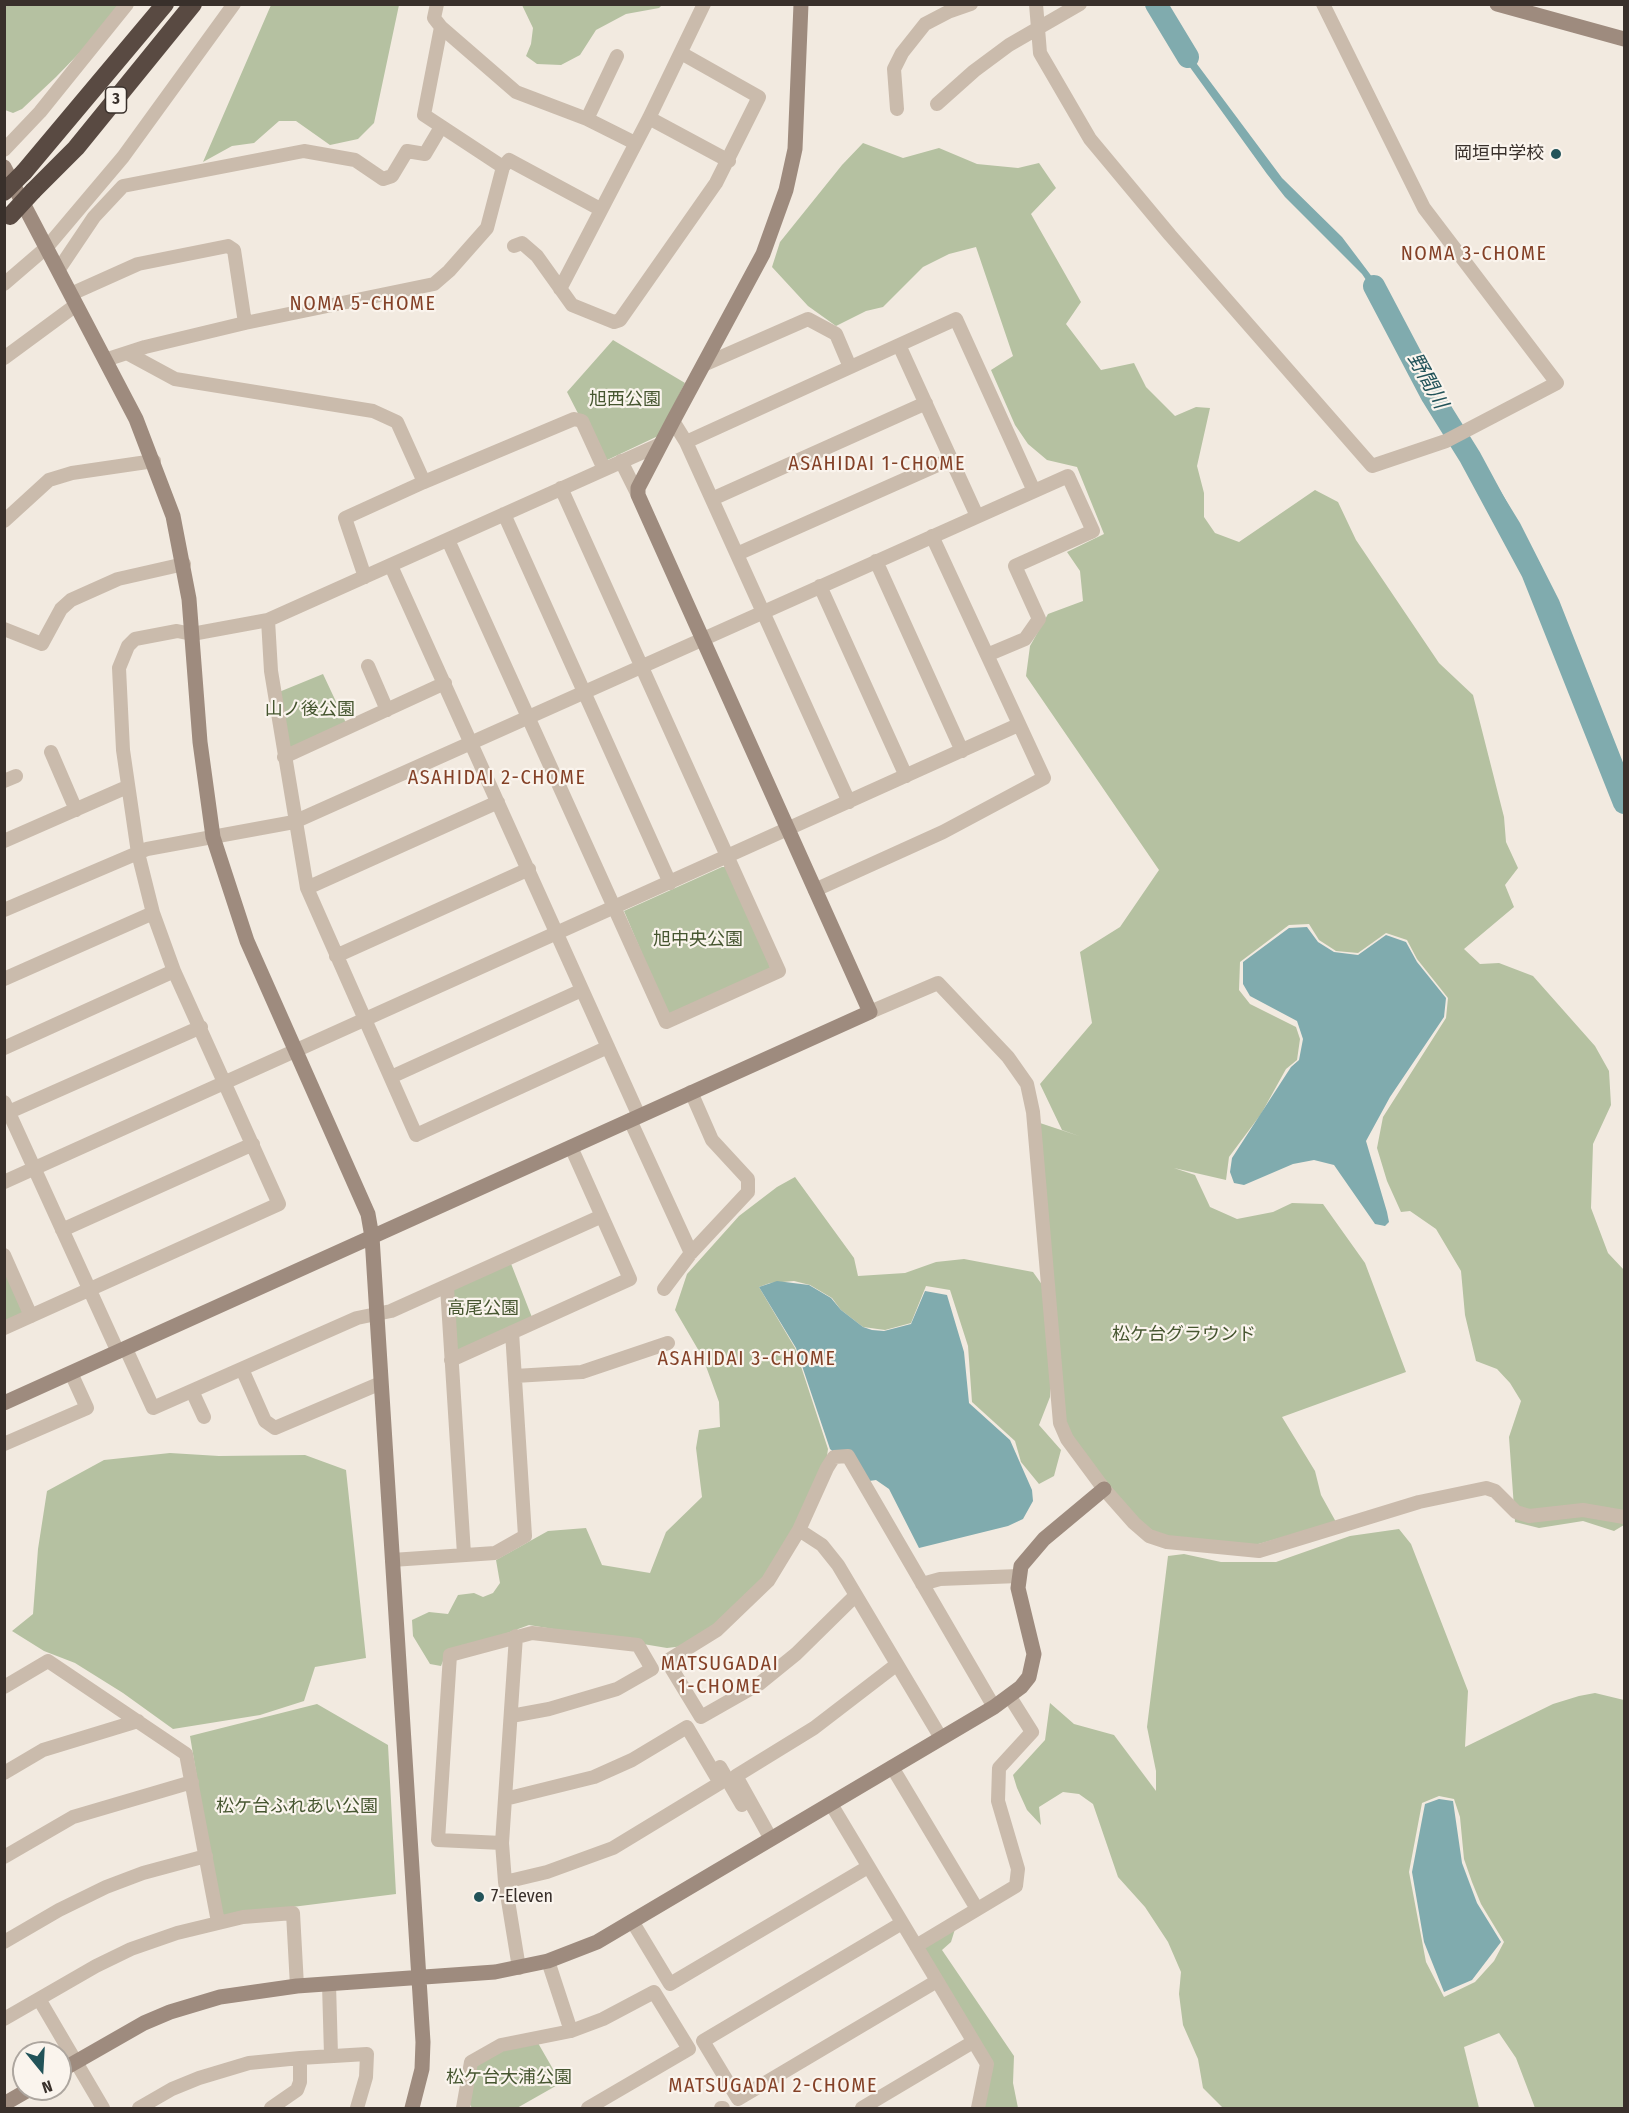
<!DOCTYPE html>
<html>
<head>
<meta charset="utf-8">
<style>
  body { margin:0 }
  #map { position:relative; width:1629px; height:2113px; overflow:hidden; background:#f2eae0; font-family:"Fira Sans Condensed",sans-serif }
  canvas { display:block }
  .frame { position:absolute; inset:0; border:6px solid #39302b; pointer-events:none }
  .north { position:absolute; left:12px; top:2041px; width:60px; height:60px; box-sizing:border-box; background:#faf4ed; border:2px solid #ada69f; border-radius:50%; rotate:162deg; font-size:16px; font-weight:700; line-height:24px; text-align:center; color:#39302b }
  .north::after { content:''; display:block; margin:auto; width:21px; height:27px; background:#225359; clip-path:polygon(50% 0,100% 100%,50% 72%,0 100%) }
</style>
</head>
<body>
<div id="map">
<canvas width="1629" height="2113"></canvas>
<div class="frame"></div>
<div class="north">N</div>
</div>
<script>
const context = document.querySelector('canvas').getContext('2d');
context.lineJoin = 'round';
function fillPath(path, color) { context.fillStyle = color; context.fill(path, 'evenodd'); }
const toPath = rows => new Path2D(rows.map(r => 'M' + r).join(''));
function stroke(path, color, width, dash) { context.strokeStyle = color; context.lineWidth = width; context.lineCap = dash ? 'butt' : 'round'; context.setLineDash(dash || []); context.stroke(path); }
function drawText(font, color, halo, rows, align = 'center') {
  context.font = font + ' "Fira Sans Condensed","Noto Sans JP",sans-serif'; context.lineWidth = 4.5; context.setLineDash([]); context.textBaseline = 'middle'; context.strokeStyle = halo; context.fillStyle = color; for (const [text, x, y, turn = 0] of rows) {
    context.save(); context.translate(x, y); context.rotate((+turn || 0) * Math.PI / 180); context.textAlign = isNaN(turn) ? turn : align; if (halo) context.strokeText(text, 0, 0); context.fillText(text, 0, 0); context.restore();
  }
}
fillPath(toPath([
  [4,5,120,5,89,43,56,77,22,109,13,113,5,110],
  [271,5,399,5,374,123,358,139,330,145,296,121,279,121,254,143,232,146,203,162],
  [522,5,662,5,659,8,626,14,596,30,580,55,561,65,537,64,526,56,531,44,533,28],
  [863,143,903,158,939,148,977,164,1018,168,1039,163,1056,188,1031,214,1081,302,1066,324,1101,370,1134,363,1146,387,1175,416,1196,407,1210,408,1197,466,1204,493,1204,517,1215,533,1239,542,1315,490,1338,502,1356,540,1439,663,1473,695,1504,817,1506,842,1518,868,1505,885,1514,907,1464,949,1480,964,1499,963,1533,976,1595,1046,1609,1071,1611,1105,1593,1144,1591,1208,1608,1253,1624,1270,1624,1525,1614,1531,1583,1521,1539,1528,1515,1522,1509,1437,1521,1401,1510,1383,1497,1369,1476,1361,1465,1315,1461,1271,1436,1229,1410,1211,1401,1212,1387,1181,1377,1148,1383,1117,1446,1018,1448,998,1417,959,1407,940,1386,933,1358,953,1336,951,1319,940,1309,924,1289,925,1240,962,1239,990,1250,1004,1296,1027,1300,1039,1297,1060,1286,1069,1261,1114,1229,1157,1226,1180,1174,1168,1195,1175,1210,1207,1237,1219,1273,1212,1292,1203,1323,1204,1365,1263,1406,1372,1282,1417,1315,1471,1321,1495,1336,1522,1248,1547,1158,1535,1129,1512,1069,1432,1063,1411,1037,1122,1079,1136,1062,1130,1040,1084,1092,1023,1080,952,1120,927,1159,870,1026,676,1030,646,1048,614,1083,601,1080,571,1067,552,1104,534,1077,467,1047,460,1028,444,1015,425,991,370,1013,356,976,247,949,254,923,267,883,307,866,311,836,326,808,306,772,267,780,242,842,165],
  [613,340,685,383,658,436,603,462,567,392],
  [323,674,346,723,288,752,279,692],
  [722,867,726,867,771,969,668,1015,624,911],
  [795,1177,854,1258,858,1276,905,1273,936,1262,964,1259,1033,1272,1043,1286,1050,1363,1050,1397,1039,1425,1061,1450,1054,1476,1039,1484,1021,1462,1015,1441,972,1402,968,1346,950,1290,926,1286,911,1323,885,1330,863,1327,841,1310,832,1298,810,1285,794,1281,770,1283,759,1287,795,1348,828,1449,826,1463,810,1501,758,1585,711,1628,684,1646,667,1648,529,1625,445,1656,441,1666,430,1664,413,1636,412,1620,429,1612,448,1614,458,1595,474,1593,483,1597,493,1593,500,1583,496,1560,548,1531,586,1528,602,1565,650,1573,666,1532,702,1497,696,1448,699,1430,720,1427,719,1402,703,1358,675,1310,687,1274,739,1216,777,1187],
  [510,1261,533,1320,453,1357,449,1289],
  [4,1263,28,1315,4,1326],
  [170,1453,219,1456,305,1455,346,1470,366,1658,315,1667,304,1701,260,1715,173,1729,123,1693,75,1663,44,1651,12,1631,33,1614,38,1549,47,1491,104,1460],
  [1399,1529,1411,1544,1468,1691,1465,1747,1553,1704,1579,1696,1595,1693,1624,1700,1624,2108,1535,2108,1516,2058,1499,2033,1464,2047,1479,2108,1223,2108,1203,2088,1198,2059,1183,2025,1179,1994,1181,1972,1168,1942,1145,1907,1118,1877,1093,1804,1079,1794,1063,1792,1039,1807,1041,1825,1027,1810,1017,1788,1013,1775,1045,1740,1050,1703,1074,1724,1114,1735,1156,1791,1156,1771,1147,1727,1168,1556,1184,1554,1221,1562,1276,1562,1350,1536],
  [1439,1796,1454,1799,1460,1817,1464,1859,1472,1882,1481,1904,1504,1942,1494,1961,1475,1982,1444,1997,1426,1962,1409,1872,1422,1803],
  [317,1704,388,1745,396,1894,220,1916,190,1736],
  [956,1926,951,1942,942,1950,1014,2056,1013,2083,1018,2108,983,2108,992,2064,924,1947],
  [538,2043,561,2083,517,2108,472,2108,468,2101,473,2063,501,2047]
]), '#b5c1a1');
fillPath(toPath([
  [1145,5,1153,5,1282,178,1342,237,1388,298,1450,404,1457,420,1520,523,1559,600,1624,765,1624,789,1556,611,1507,516,1463,446,1398,327,1362,274,1285,197,1267,174],
  [1307,927,1318,942,1334,952,1358,955,1386,935,1406,942,1417,962,1446,998,1444,1017,1390,1097,1366,1141,1387,1212,1389,1222,1385,1226,1375,1224,1334,1165,1314,1160,1293,1164,1244,1185,1234,1183,1230,1172,1232,1158,1291,1067,1299,1060,1303,1039,1297,1021,1250,996,1243,984,1243,962,1289,928],
  [777,1281,809,1285,831,1298,841,1310,863,1327,872,1330,884,1331,911,1324,925,1291,947,1295,964,1352,969,1403,1010,1440,1032,1490,1033,1501,1023,1519,1008,1526,919,1548,889,1489,876,1480,869,1481,830,1449,796,1348,759,1287],
  [1439,1799,1453,1801,1462,1863,1477,1903,1501,1942,1472,1980,1444,1992,1424,1942,1412,1872,1425,1804]
]), '#80abae');
stroke(toPath([
  [1156,4,1188,57],
  [1374,286,1432,396,1470,457,1532,572,1624,803]
]), '#80abae', 22);
stroke(toPath([
  [437,4,434,18,441,27],
  [1036,4,1040,53,1090,139,1170,235,1372,466,1446,441,1557,383,1424,208,1323,4],
  [937,104,974,71,1009,45,1080,4],
  [897,109,894,69,902,53,925,24,948,12,971,4],
  [649,118,729,161],
  [587,119,617,56],
  [4,150,40,112,127,4],
  [503,167,424,115,441,27,516,92,587,119,635,143],
  [514,246,522,243,537,256,572,305,614,322,620,320,716,183,759,97,681,53],
  [59,269,94,217,123,186,304,151,355,160,383,179,392,176,407,151,425,154,441,127],
  [4,284,47,247,123,157,234,4],
  [560,289,649,118,704,4],
  [71,294,138,264,228,246,234,250,245,323],
  [899,345,977,516],
  [127,353,175,379,373,411,397,422,424,482],
  [4,358,76,305],
  [105,360,145,347,245,323,434,284,449,271,487,228,503,167,509,160,600,209],
  [703,365,808,319,836,334,850,367],
  [673,421,686,442,849,802],
  [686,442,956,319,1034,491],
  [621,461,638,495],
  [712,499,926,403],
  [504,514,670,883],
  [4,521,49,480,72,473,154,461],
  [448,540,666,1022,779,971,561,488],
  [737,554,951,459],
  [876,561,962,751],
  [391,566,639,1116],
  [365,577,345,518,424,482,574,419,582,421,604,469],
  [820,586,906,776],
  [268,620,271,671,307,888,416,1135,608,1047],
  [4,629,42,644,61,609,71,600,118,579,184,564],
  [368,666,387,710],
  [51,752,76,810],
  [284,757,445,683],
  [4,781,16,776],
  [4,841,127,787],
  [307,888,498,802],
  [815,890,943,832,1044,778,932,536],
  [4,910,147,849,294,822,1068,476,1093,531,1015,566,1039,619,1025,639,987,655],
  [336,956,529,869],
  [4,979,153,913],
  [870,1012,938,983,1008,1057,1027,1084,1033,1112,1060,1423,1067,1439,1104,1489,1134,1523,1149,1536,1167,1542,1259,1551,1419,1502,1486,1488,1495,1491,1516,1512,1529,1516,1583,1510,1624,1517],
  [4,1048,174,971],
  [391,1077,582,990],
  [4,1102,118,1352],
  [9,1112,201,1027],
  [630,1120,691,1253],
  [4,1182,1018,725],
  [62,1230,253,1144],
  [4,1255,31,1316],
  [447,1287,464,1554],
  [664,1289,691,1253,748,1192,748,1179,712,1140,691,1092],
  [4,1328,279,1204,174,971,153,913,138,853,123,750,119,668,128,646,135,639,177,631,192,634,268,620,661,444],
  [126,1349,153,1408,357,1318,391,1311,602,1216],
  [451,1360,630,1279,571,1147],
  [242,1369,265,1421,275,1428,381,1383],
  [515,1376,582,1372,668,1343],
  [192,1391,204,1417],
  [4,1444,87,1408,71,1373],
  [799,1530,822,1545,838,1565,941,1738],
  [392,1560,495,1553,525,1536,512,1332],
  [922,1584,940,1579,1019,1576],
  [855,1596,796,1654,759,1684,701,1717,667,1661,717,1630,768,1581,799,1530,827,1468,834,1457,848,1456,994,1707],
  [516,1636,502,1843,505,1882,519,1968],
  [4,1687,48,1661,186,1754,218,1922],
  [720,1767,742,1805],
  [892,1767,977,1909],
  [4,1773,43,1750,138,1721],
  [831,1804,987,2064,978,2108],
  [771,1839,736,1776,814,1728,896,1665],
  [502,1843,438,1840,450,1655,532,1633,638,1645,652,1669,617,1689,549,1709,511,1716],
  [4,1857,73,1817,192,1782],
  [505,1882,547,1872,613,1848,720,1783,687,1727,632,1760,594,1777,505,1799],
  [632,1921,670,1984,868,1867],
  [902,1923,703,2041,738,2099,937,1981],
  [4,1942,59,1910,106,1887,143,1873,206,1856],
  [916,1946,1016,1886,1018,1869,998,1801,999,1768,1032,1732,1010,1697],
  [548,1961,571,2031],
  [329,1984,331,2055],
  [39,1999,103,2108],
  [4,2019,96,1966,131,1949,177,1933,243,1917,293,1913,297,1986],
  [300,2058,367,2054,366,2077,357,2108],
  [139,2108,172,2089,199,2078,249,2063,300,2058,300,2082,297,2090,271,2108],
  [463,2108,471,2062,501,2045,571,2031,603,2019,654,1992,689,2049,588,2108],
  [721,2108,723,2108],
  [862,2108,973,2042]
]), '#cabbac', 14);
stroke(toPath([
  [1497,4,1624,39],
  [4,167,136,419,173,516,189,599,200,742,213,837,247,941,368,1214,372,1237,423,2042,422,2069,412,2108],
  [4,1403,870,1012,638,495,638,488,673,421,763,254,786,190,795,149,801,4],
  [60,2071,144,2023,170,2012,220,1997,297,1986,495,1972,548,1961,597,1942,994,1707,1021,1687,1029,1677,1034,1654,1018,1588,1021,1566,1044,1539,1104,1489],
  [4,2104,30,2089]
]), '#9e8b7e', 15);
stroke(toPath([
  [24,172,165,4],
  [33,191,76,148,193,4]
]), '#594a42', 18);
stroke(toPath([
  [4,192,24,172],
  [10,216,33,191]
]), '#594a42', 18);
for (const [x, y, r, color] of [
  [1556,154,6,"#225359"],
  [479,1897,6,"#225359"]
]) { const dot = new Path2D(); dot.arc(x, y, r, 0, 2 * Math.PI); context.fillStyle = color; context.fill(dot); stroke(dot, '#faf4ed', 2); }
for (const [x, y, w] of [
  [116,100,21]
]) { const box = new Path2D(); box.roundRect(x - w / 2, y - 13, w, 26, 4.5); context.fillStyle = '#faf4ed'; context.fill(box); stroke(box, '#39302b', 1.5); }
drawText('bold 16px', '#39302b', null, [
  ["3",116,100]
]);
drawText('18px', '#39302b', '#faf4ed', [
  ["岡垣中学校",1544,154],
  ["7-Eleven",491,1897,"left"]
], 'right');
drawText('18px', '#465630', '#faf4ed', [
  ["旭西公園",625,400],
  ["山ノ後公園",310,710],
  ["旭中央公園",698,940],
  ["高尾公園",483,1309],
  ["松ケ台グラウンド",1184,1335],
  ["松ケ台ふれあい公園",297,1807],
  ["松ケ台大浦公園",509,2078]
]);
context.letterSpacing = '1.5px';
drawText('20px', '#844127', '#faf4ed', [
  ["NOMA 3-CHOME",1474,254],
  ["NOMA 5-CHOME",363,304],
  ["ASAHIDAI 1-CHOME",877,464],
  ["ASAHIDAI 2-CHOME",497,778],
  ["ASAHIDAI 3-CHOME",747,1359],
  ["MATSUGADAI",720,1664],
  ["1-CHOME",720,1687],
  ["MATSUGADAI 2-CHOME",773,2086]
]);
context.letterSpacing = '0px';
drawText('italic 20px', '#225359', '#faf4ed', [
  ["野間川",1427,381,61]
]);
</script>
</body>
</html>
